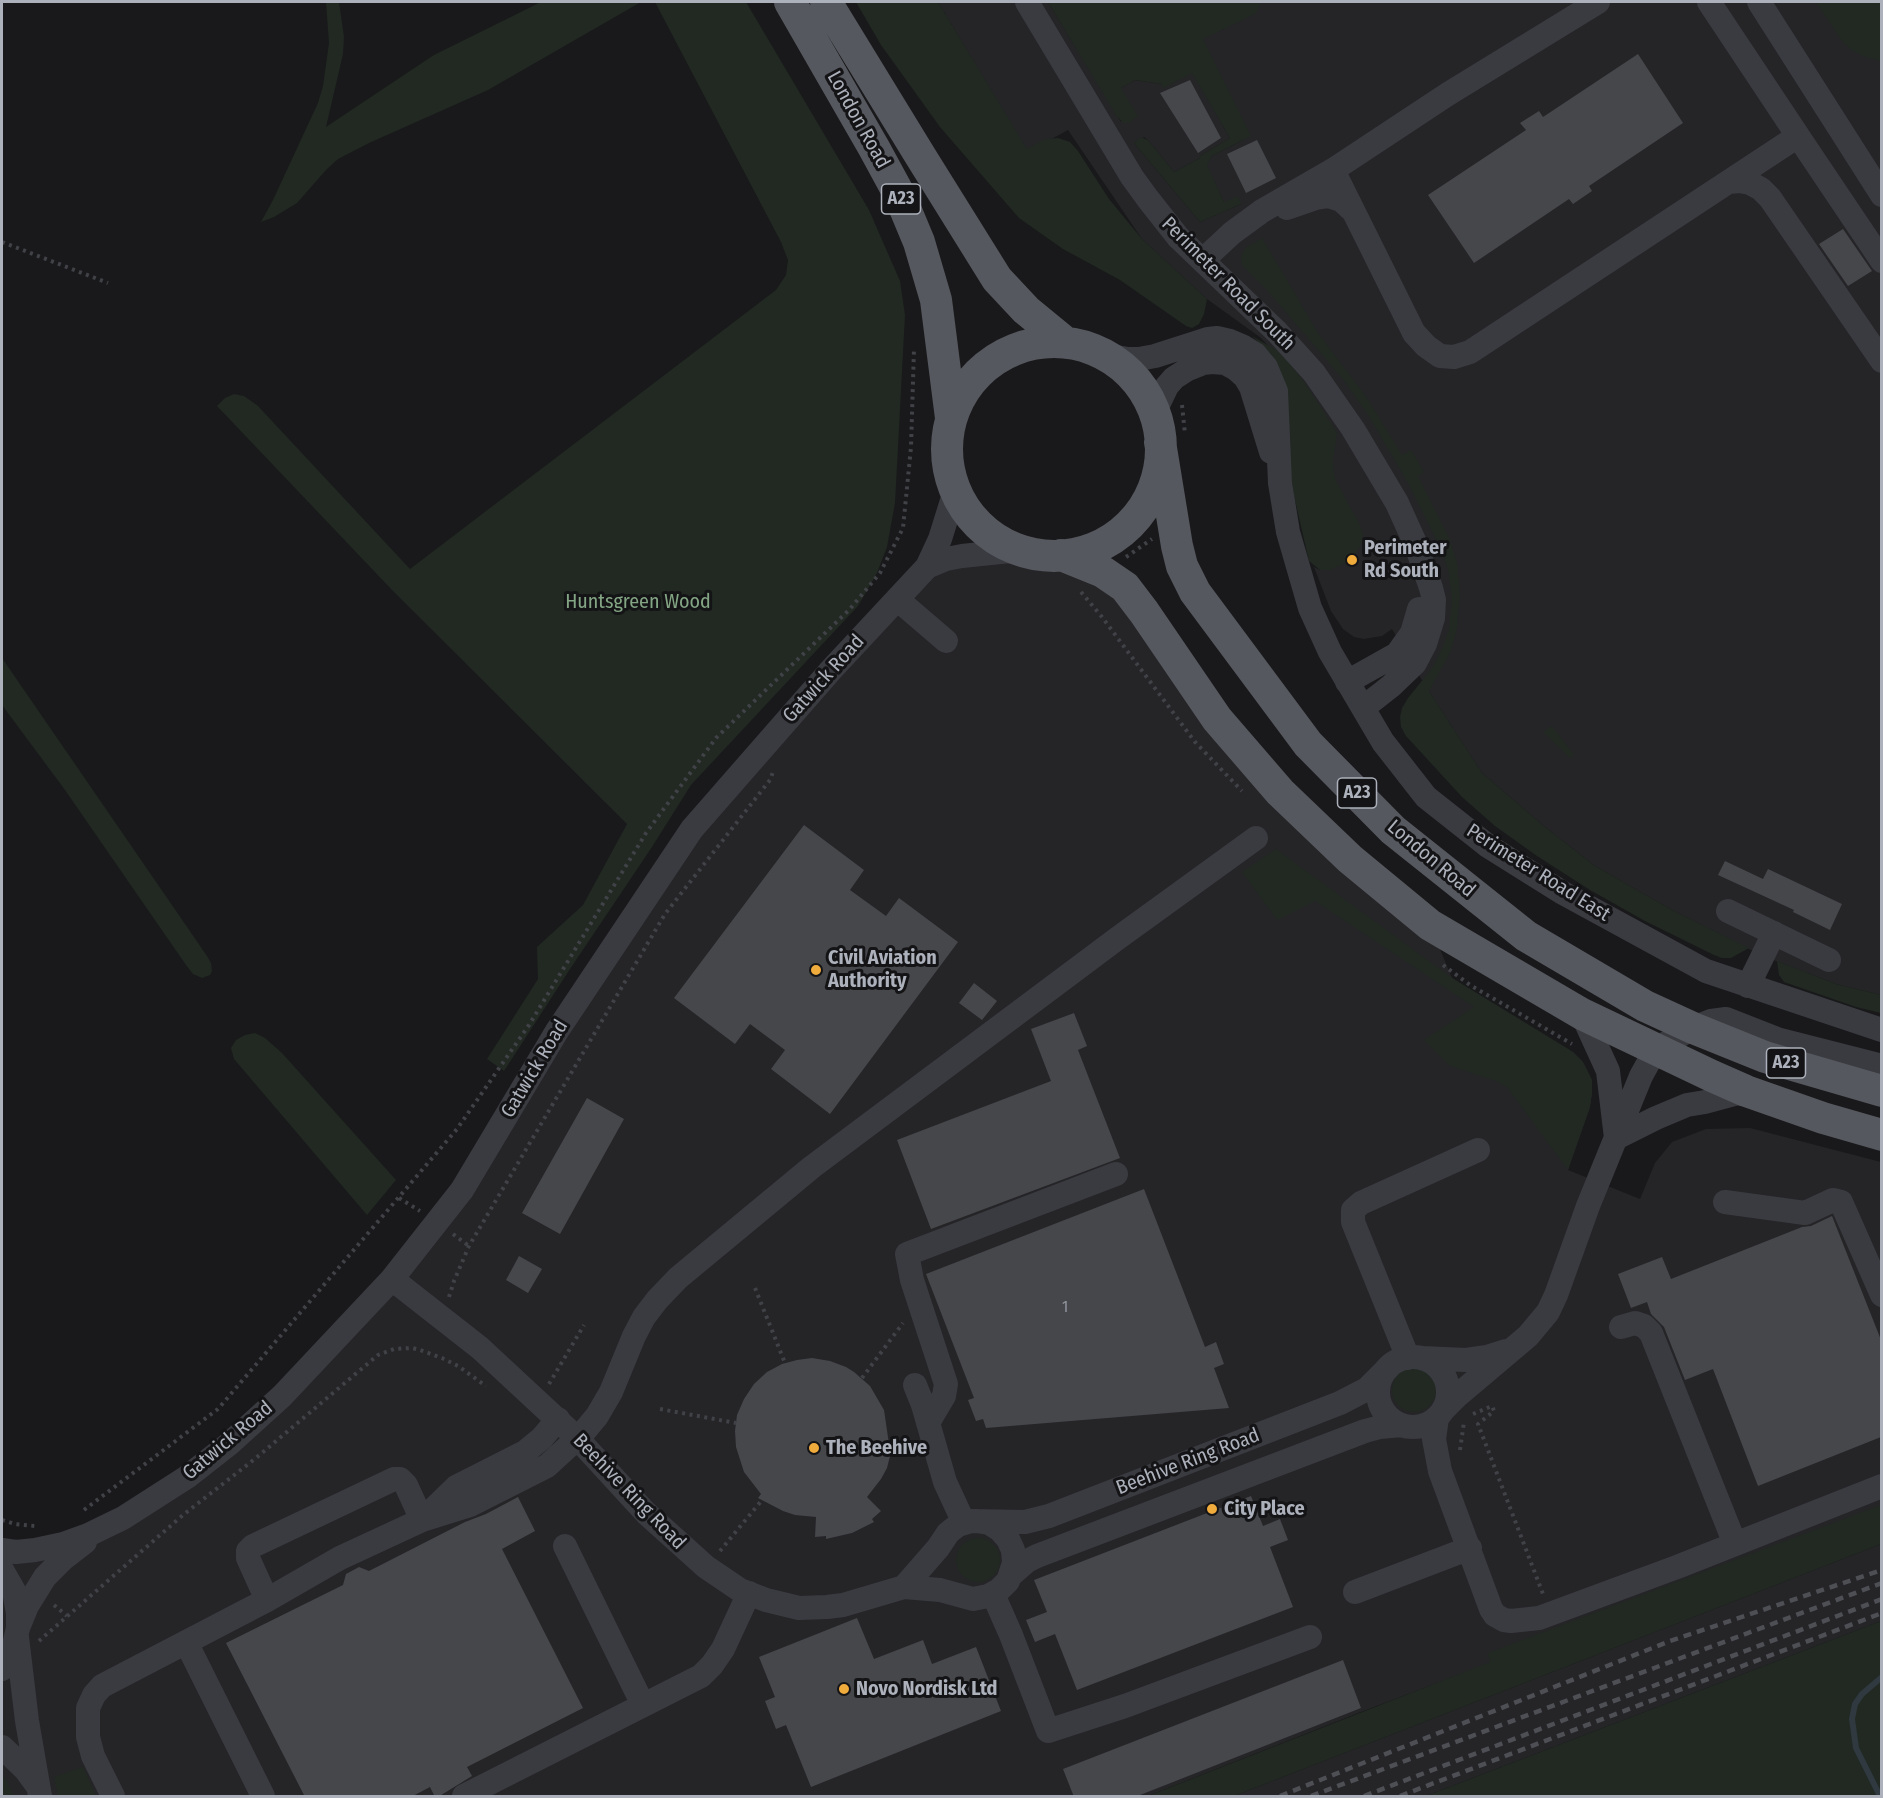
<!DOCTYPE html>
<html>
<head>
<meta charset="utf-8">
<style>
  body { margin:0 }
  #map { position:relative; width:1883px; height:1798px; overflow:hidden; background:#19191b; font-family:"Fira Sans Condensed",sans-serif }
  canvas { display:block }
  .frame { position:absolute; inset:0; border:3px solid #acb1bb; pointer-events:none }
</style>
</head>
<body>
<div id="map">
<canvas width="1883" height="1798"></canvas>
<div class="frame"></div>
</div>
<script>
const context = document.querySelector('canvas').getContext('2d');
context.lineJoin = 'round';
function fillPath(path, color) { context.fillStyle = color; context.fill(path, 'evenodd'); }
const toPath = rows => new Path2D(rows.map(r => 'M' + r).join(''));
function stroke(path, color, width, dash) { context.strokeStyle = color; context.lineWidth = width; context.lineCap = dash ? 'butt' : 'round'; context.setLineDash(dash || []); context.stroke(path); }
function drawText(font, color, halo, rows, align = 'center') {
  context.font = font + ' "Fira Sans Condensed",sans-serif'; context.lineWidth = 6; context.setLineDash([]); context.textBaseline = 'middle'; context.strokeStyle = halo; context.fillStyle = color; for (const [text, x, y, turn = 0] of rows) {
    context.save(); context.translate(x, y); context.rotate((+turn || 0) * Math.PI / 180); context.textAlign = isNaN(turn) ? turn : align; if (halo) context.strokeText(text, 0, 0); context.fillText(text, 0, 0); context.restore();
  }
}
fillPath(toPath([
  [938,2,1048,2,1121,122,1121,88,1135,80,1161,84,1163,87,1192,72,1230,138,1200,156,1200,158,1174,172,1148,140,1144,137,1134,143,1200,222,1241,204,1224,202,1206,165,1212,156,1243,140,1204,62,1105,2,1881,2,1881,995,1836,984,1763,956,1672,910,1595,866,1545,827,1482,773,1423,682,1392,629,1382,636,1364,639,1354,637,1343,629,1331,611,1314,567,1320,570,1287,366,1261,338,1207,299,1142,239,1068,130,1028,152],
  [1020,550,1042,555,1061,555,1103,572,1217,719,1430,925,1452,978,1573,1052,1583,1062,1592,1080,1592,1093,1590,1107,1568,1170,1640,1199,1655,1163,1672,1142,1706,1129,1750,1128,1881,1162,1881,1515,1366,1710,1148,1796,2,1796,2,1550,25,1551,172,1487,392,1279,643,902,927,567],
  [1881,1544,1881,1621,1426,1796,1234,1796]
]), '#252528');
fillPath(toPath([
  [326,2,339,2,344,37,343,54,326,127,434,55,541,2,641,2,488,90,369,143,338,159,326,170,297,203,274,217,261,222,273,200,318,103,323,86,329,43],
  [655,2,746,2,869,210,900,281,905,315,895,503,887,547,877,573,858,606,691,785,652,847,570,969,504,1071,487,1059,538,979,537,947,583,905,627,824,392,590,217,406,225,398,234,394,244,396,258,406,410,569,776,290,786,275,788,260,781,242],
  [856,2,938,2,1027,149,1045,139,1058,138,1070,142,1078,151,1109,199,1142,239,1207,299,1204,314,1199,324,1192,328,1186,326,1120,280,1063,249,1019,218,940,127,881,45],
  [1048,2,1260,2,1259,8,1255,14,1203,39,1251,136,1212,156,1207,165,1224,202,1238,196,1241,204,1200,222,1134,143,1141,137,1148,140,1174,172,1200,158,1200,156,1230,138,1192,73,1163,88,1161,84,1135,80,1121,88,1138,116,1129,123,1123,123,1116,115],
  [1816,2,1881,2,1881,61,1865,57,1851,50,1840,38],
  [1262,238,1318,333,1365,395,1402,455,1411,450,1424,472,1418,476,1450,540,1457,563,1460,593,1457,628,1451,651,1429,691,1482,773,1545,827,1595,866,1672,910,1749,948,1731,958,1722,958,1714,955,1645,921,1590,890,1537,856,1495,826,1462,797,1406,736,1401,727,1400,717,1402,708,1408,698,1433,667,1444,644,1449,629,1452,599,1448,569,1439,545,1408,483,1368,415,1342,378,1267,290,1242,265,1241,257,1245,248],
  [1252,336,1278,351,1286,359,1305,383,1337,433,1333,461,1334,473,1336,481,1360,525,1363,536,1361,544,1352,560,1330,570,1320,570,1309,561,1294,496,1290,469,1285,386,1277,363,1271,354],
  [2,658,207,956,211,963,212,971,210,975,202,978,193,974,186,965,65,790,2,705],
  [1552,726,1574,755,1570,758,1543,732],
  [1276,849,1452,978,1573,1052,1583,1062,1592,1080,1592,1093,1590,1107,1568,1170,1507,1087,1496,1081,1450,1066,1424,1040,1474,1007,1315,901,1277,920,1242,872],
  [1777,961,1836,984,1881,995,1881,1013,1856,1007,1784,982,1779,975],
  [255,1033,265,1038,282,1053,396,1180,367,1215,234,1059,231,1048,236,1040,245,1035],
  '1392 1390a22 22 0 1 1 44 0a22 22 0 1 1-44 0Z',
  [1881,1505,1881,1544,1234,1796,1148,1796,1490,1662,1488,1653],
  '956 1560a22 22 0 1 1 44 0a22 22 0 1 1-44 0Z',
  [1881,1621,1881,1796,1426,1796],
  [83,1767,96,1796,58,1796,54,1777],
  [2,1775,7,1782,14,1796,2,1796]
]), '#212922');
stroke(toPath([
  [1880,1796,1856,1748,1852,1719,1855,1704,1862,1694,1882,1677]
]), '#2f393f', 6);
fillPath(toPath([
  [1638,54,1683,123,1589,186,1592,191,1573,204,1569,199,1474,263,1428,195,1526,130,1520,123,1539,111,1543,117],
  [1190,80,1221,138,1198,153,1160,93],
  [1257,140,1276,178,1246,193,1227,154],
  [1843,229,1872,271,1848,286,1819,244],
  [804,825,864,870,850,890,886,916,899,898,958,942,830,1114,771,1069,785,1050,750,1024,735,1044,674,998],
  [1725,861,1763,879,1768,869,1842,904,1830,930,1793,912,1794,910,1718,875],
  [974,983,997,1001,982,1020,959,1003],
  [1074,1013,1087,1046,1078,1050,1120,1158,931,1229,897,1140,1051,1081,1031,1029],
  [587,1098,624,1119,560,1234,522,1213],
  [1144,1189,1205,1347,1216,1342,1224,1364,1214,1368,1229,1408,986,1428,983,1419,976,1421,968,1400,974,1398,926,1274],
  [1832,1216,1881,1340,1881,1437,1758,1486,1713,1369,1685,1380,1664,1327,1651,1314,1647,1302,1631,1308,1618,1274,1662,1257,1671,1279,1802,1227,1811,1226],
  [519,1256,542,1269,528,1293,506,1280],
  [812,1358,830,1361,846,1367,854,1372,870,1386,884,1410,889,1444,893,1444,887,1468,881,1479,867,1497,881,1511,872,1519,874,1522,852,1533,826,1539,826,1536,815,1537,816,1517,795,1515,783,1511,758,1498,761,1494,744,1472,736,1447,735,1431,737,1415,744,1399,754,1384,767,1372,782,1364,797,1360],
  [1251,1496,1263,1526,1280,1519,1288,1540,1270,1547,1293,1607,1077,1690,1055,1634,1035,1642,1026,1620,1047,1612,1034,1580],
  [518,1497,535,1531,502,1549,583,1708,467,1767,472,1776,438,1797,435,1797,430,1787,411,1797,305,1797,226,1643,343,1585,346,1574,359,1567,369,1571,465,1522,486,1514],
  [857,1618,874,1659,923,1640,932,1664,976,1647,1001,1711,811,1787,786,1725,776,1729,765,1701,775,1697,759,1657],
  [1343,1660,1361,1708,1135,1797,1074,1797,1063,1769]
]), '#46474b');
stroke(toPath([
  [2,242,108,283],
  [1182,405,1185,434],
  [1126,557,1152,539],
  [1081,592,1102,617,1195,742,1242,791],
  [1443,965,1470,985,1572,1044],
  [399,1198,420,1211],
  [453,1234,469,1246],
  [755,1288,785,1363],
  [449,1297,454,1281,469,1246,665,914,770,780,773,772],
  [862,1378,903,1323],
  [549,1384,584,1325],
  [660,1409,736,1423],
  [1473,1414,1492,1406,1494,1411,1478,1424,1543,1594],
  [1460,1450,1464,1422],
  [84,1510,218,1409,457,1129,529,1025,646,833,716,738,849,610,880,573,903,528,911,447,914,349],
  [2,1520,15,1524,35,1526],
  [720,1551,762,1500],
  [54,1605,67,1616],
  [39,1641,183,1515,256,1458,378,1355,394,1349,412,1348,420,1350,442,1358,458,1366,486,1386]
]), '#404247', 4, [3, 4.5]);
stroke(toPath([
  [1027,2,1132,177,1148,199,1178,237,1277,332,1314,373,1353,429,1397,503,1416,545,1431,588,1434,600,1433,618,1425,644,1415,663,1391,686,1363,708],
  [1759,2,1882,195],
  [1798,136,1882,261],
  [1333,170,1414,333,1426,346,1440,356,1454,357,1470,352,1798,136,1709,2],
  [1729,182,1739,181,1750,183,1761,189,1770,198,1882,361],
  [1287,208,1316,198,1329,196,1341,200,1353,211],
  [1203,260,1232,233,1262,211,1333,170,1448,94,1598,2],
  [1105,355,1128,359,1139,359,1155,356,1208,339,1217,338,1230,341,1242,346,1255,354,1266,367,1276,391,1280,483,1288,532,1310,608,1330,652,1383,742,1426,797,1488,846,1563,893,1706,971,1882,1030],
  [1157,423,1158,405,1167,386,1174,378,1188,369,1203,363,1212,362,1225,363,1236,369,1245,377,1251,387,1271,452],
  [927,567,946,559,962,556,1020,550],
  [897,599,946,641],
  [1347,682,1397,654,1412,633,1419,609],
  [1728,911,1829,960],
  [1748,986,1774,933],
  [1582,1014,1608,1071,1616,1138],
  [1616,1138,1656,1118,1687,1105,1705,1102,1746,1091],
  [1725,1202,1805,1213,1833,1200,1841,1202,1882,1295],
  [392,1279,480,1348,577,1438,646,1513,706,1567,740,1590,766,1600,799,1608,827,1607,843,1605,904,1587,940,1590,973,1599,988,1596,999,1590,1008,1581,1014,1563,1013,1550,1008,1539,1000,1530,989,1523,977,1521],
  [1621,1327,1635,1323,1644,1326,1651,1333,1735,1544],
  '1378 1392a35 35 0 1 1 70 0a35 35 0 1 1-70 0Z',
  [1408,1358,1353,1222,1353,1210,1361,1203,1478,1150],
  [1422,1358,1466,1360,1487,1357,1506,1351],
  [915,1385,923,1405,945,1482,964,1523],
  [1443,1410,1457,1396,1528,1336,1548,1312,1556,1295,1588,1206,1641,1076,1656,1049,1693,1028,1711,1021,1726,1019,1777,1039,1882,1066],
  [1437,1418,1434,1439,1440,1471,1491,1609,1495,1615,1504,1620,1511,1621,1539,1618,1677,1567,1882,1486],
  [928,1423,944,1396,946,1384,912,1280,907,1254,1116,1174],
  [565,1546,643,1705],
  [2,1550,16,1552,35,1550,63,1544,88,1535,123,1518,187,1477,229,1444,282,1396,392,1279,462,1190,557,1031,692,829,831,670,927,567,940,539,955,491],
  [2,1570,14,1591,18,1613,18,1628,14,1645,2,1669],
  [1011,1575,1027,1561,1037,1556,1365,1431,1380,1427,1402,1425],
  [904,1587,938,1548,948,1533,958,1525,971,1521,1025,1522,1049,1516,1340,1403,1367,1389,1388,1368],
  [1355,1592,1470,1548],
  [993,1594,1011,1635,1048,1731,1125,1706,1310,1637],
  [267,1600,248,1558,248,1551,253,1546,394,1479,400,1479,406,1485,422,1520,456,1487,525,1452,542,1438,558,1419],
  [18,1628,27,1606,45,1577,63,1559,85,1542],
  [17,1637,27,1721,40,1796],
  [186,1642,263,1796],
  [2,1747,25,1769,36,1784],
  [113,1796,93,1756,88,1737,88,1708,94,1695,102,1686,267,1600,340,1558,422,1520,470,1505,547,1466,582,1434,597,1416,611,1392,634,1336,644,1317,657,1300,678,1278,812,1167,1118,938,1256,838],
  [464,1796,701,1676,712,1665,723,1649,749,1593]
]), '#3a3b40', 24);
stroke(toPath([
  [790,2,874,148,899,194,919,242,936,300,951,418],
  [826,2,921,157,997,279,1026,310,1065,342],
  '947 449a107 107 0 1 1 214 0a107 107 0 1 1-214 0Z',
  [1160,442,1177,546,1182,566,1195,592,1308,744,1393,830,1526,936,1645,1006,1693,1028,1765,1057,1882,1091],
  [1061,555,1103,572,1125,587,1144,612,1217,719,1280,792,1350,859,1430,925,1582,1014,1712,1076,1746,1091,1823,1118,1882,1135]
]), '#56585f', 32);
stroke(toPath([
  [1280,1796,1670,1641,1882,1570],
  [1311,1796,1882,1583],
  [1364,1796,1882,1599],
  [1400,1796,1882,1613]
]), '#4d4f55', 4.5, [8, 6]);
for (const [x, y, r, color] of [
  [1352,560,6,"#f0ab3d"],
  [816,970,6,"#f0ab3d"],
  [814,1448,6,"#f0ab3d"],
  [1212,1509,6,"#f0ab3d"],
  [844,1689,6,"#f0ab3d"]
]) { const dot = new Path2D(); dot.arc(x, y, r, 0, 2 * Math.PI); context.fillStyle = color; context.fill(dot); stroke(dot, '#141416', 2); }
drawText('16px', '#92969f', null, [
  ["1",1065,1308]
]);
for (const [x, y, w] of [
  [901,199,39],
  [1357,793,39],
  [1786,1063,39]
]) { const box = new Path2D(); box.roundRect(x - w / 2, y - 15, w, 30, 4.5); context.fillStyle = '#141416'; context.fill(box); stroke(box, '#acb1bb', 1.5); }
drawText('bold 18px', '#acb1bb', null, [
  ["A23",901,199],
  ["A23",1357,793],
  ["A23",1786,1063]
]);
drawText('20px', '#acb1bb', '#141416', [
  ["London Road",858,120,61],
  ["Perimeter Road South",1228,284,45],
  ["Gatwick Road",824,679,-48],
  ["London Road",1431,859,40],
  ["Perimeter Road East",1538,873,32],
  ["Gatwick Road",535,1069,-59],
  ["Gatwick Road",228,1441,-40],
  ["Beehive Ring Road",1188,1462,-21],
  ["Beehive Ring Road",629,1492,46]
]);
drawText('bold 20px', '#acb1bb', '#141416', [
  ["Perimeter",1364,548],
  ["Rd South",1364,571],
  ["Civil Aviation",828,958],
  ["Authority",828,981],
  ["The Beehive",826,1448],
  ["City Place",1224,1509],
  ["Novo Nordisk Ltd",856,1689]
], 'left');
drawText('20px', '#83a584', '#141416', [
  ["Huntsgreen Wood",638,602]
]);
</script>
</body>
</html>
